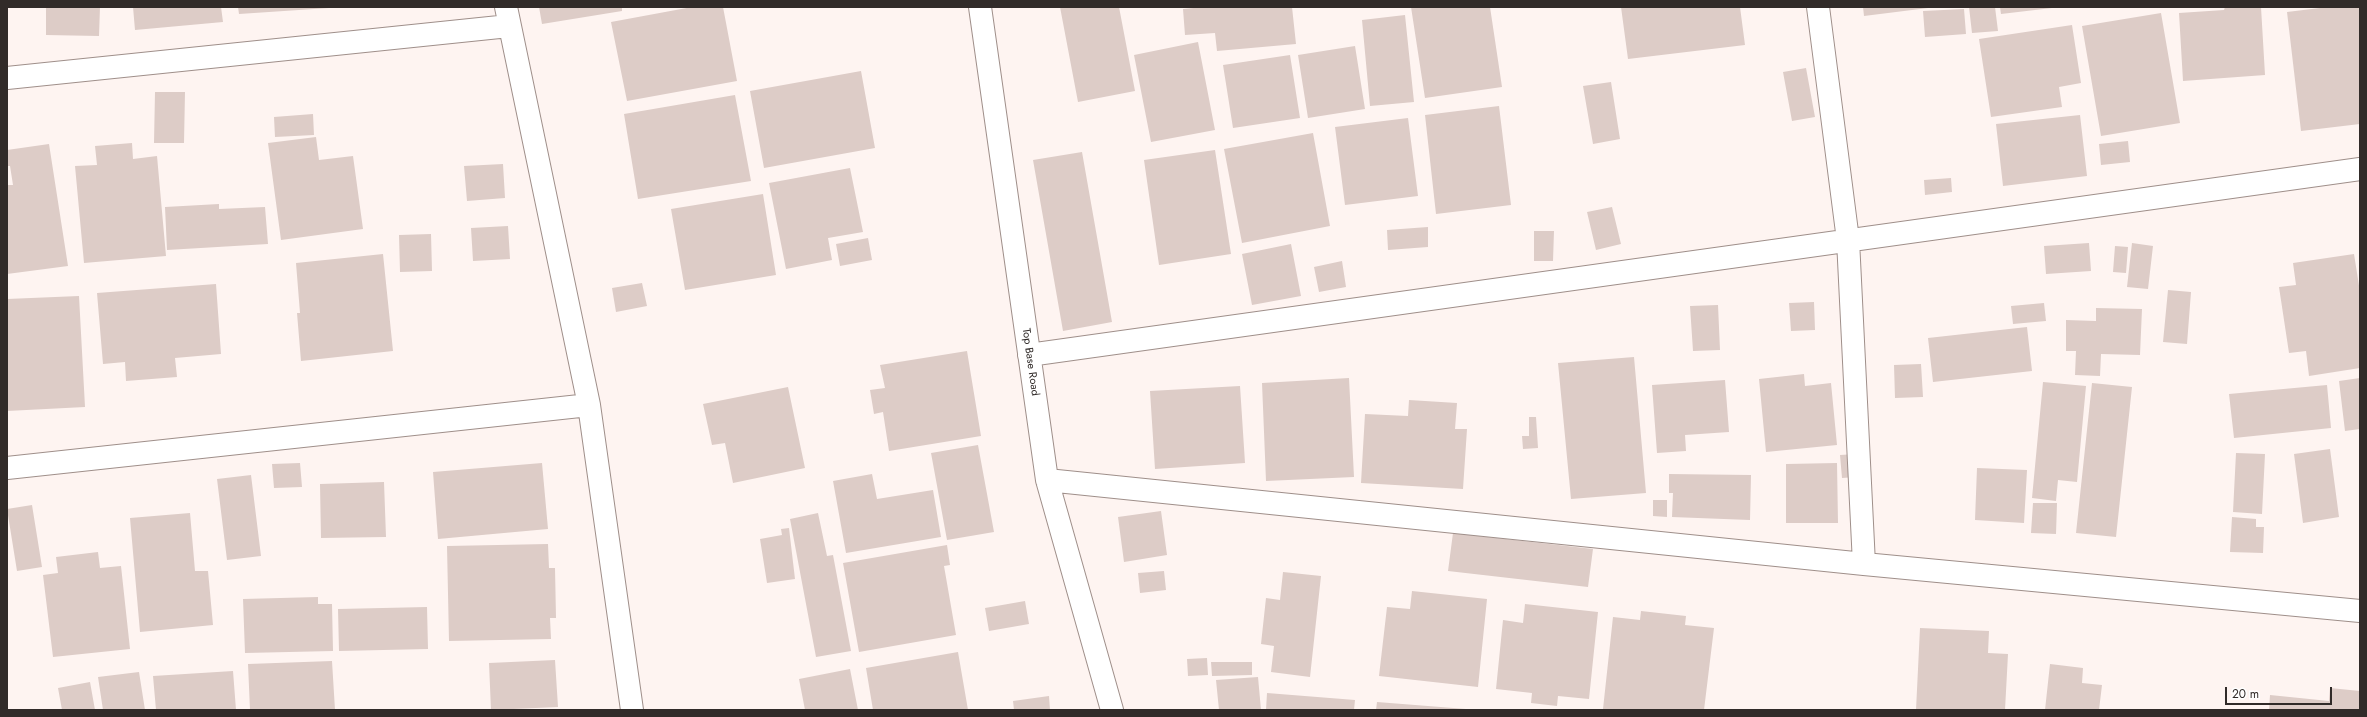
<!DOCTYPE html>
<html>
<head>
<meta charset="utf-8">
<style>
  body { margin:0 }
  #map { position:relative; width:2367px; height:717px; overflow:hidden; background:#fef4f1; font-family:Jost,sans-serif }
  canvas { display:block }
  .frame { position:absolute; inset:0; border:8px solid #312b29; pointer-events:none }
  .scale { position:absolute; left:2225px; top:687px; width:107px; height:18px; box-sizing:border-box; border:2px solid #312b29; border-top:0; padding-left:5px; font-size:12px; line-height:14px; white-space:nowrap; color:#312b29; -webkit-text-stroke:3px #fff; paint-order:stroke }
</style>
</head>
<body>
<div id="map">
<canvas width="2367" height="717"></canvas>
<div class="frame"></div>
<div class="scale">20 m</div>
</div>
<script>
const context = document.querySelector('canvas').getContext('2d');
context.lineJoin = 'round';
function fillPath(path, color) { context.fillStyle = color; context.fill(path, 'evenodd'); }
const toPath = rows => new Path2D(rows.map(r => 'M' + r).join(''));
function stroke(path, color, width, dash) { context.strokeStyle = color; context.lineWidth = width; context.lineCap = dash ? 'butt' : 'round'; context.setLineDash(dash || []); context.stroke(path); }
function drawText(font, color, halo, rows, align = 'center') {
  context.font = font + ' Jost,sans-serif'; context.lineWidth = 3; context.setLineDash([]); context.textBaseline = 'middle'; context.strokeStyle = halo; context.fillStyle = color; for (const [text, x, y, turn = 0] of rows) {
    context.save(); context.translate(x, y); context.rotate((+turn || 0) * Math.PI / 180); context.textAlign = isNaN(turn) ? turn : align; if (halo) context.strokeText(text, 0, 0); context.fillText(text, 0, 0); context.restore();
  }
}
fillPath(toPath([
  [46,7,100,7,99,36,46,35],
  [133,7,221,7,223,22,135,30],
  [238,7,329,7,329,8,239,14],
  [539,7,622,7,622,11,542,24],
  [692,7,723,7,737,81,627,101,611,22],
  [1060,7,1119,7,1135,91,1078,102],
  [1204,7,1292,7,1296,44,1217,51,1215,33,1185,35,1183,9],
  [1411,7,1490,7,1502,87,1425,98],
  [1621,7,1740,7,1745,45,1628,59],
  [1863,7,1928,7,1928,8,1864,16],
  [1969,7,1995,7,1998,31,1972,33],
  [2000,7,2052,7,2052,8,2001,14],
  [2225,7,2261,7,2265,75,2183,81,2179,13,2224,10],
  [2328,7,2360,7,2360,124,2301,131,2287,12],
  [1964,9,1966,34,1925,37,1923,11],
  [2161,13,2180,123,2101,136,2082,26],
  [1405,15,1414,102,1370,106,1362,20],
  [2072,25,2081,83,2059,87,2062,107,1991,117,1979,39],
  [1198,42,1215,130,1151,142,1134,55],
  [1355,46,1365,109,1308,118,1298,55],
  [1290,55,1300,118,1233,128,1223,65],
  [1806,68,1815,117,1792,121,1783,72],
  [861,71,875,148,764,168,750,91],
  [1611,82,1620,139,1593,144,1583,86],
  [155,92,185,92,184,143,154,143],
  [735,95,751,181,638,199,624,114],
  [1499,106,1511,205,1436,214,1425,115],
  [313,114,314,135,275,137,274,117],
  [2080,115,2087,176,2003,186,1996,124],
  [1408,118,1418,196,1345,205,1335,127],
  [1313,133,1330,226,1242,243,1224,149],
  [316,137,319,160,353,156,363,229,281,240,268,143],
  [2128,141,2130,162,2101,165,2099,144],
  [132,143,133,159,157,156,166,256,84,263,75,166,97,165,95,146],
  [49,144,68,266,7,274,7,185,13,185,10,166,8,166,7,150],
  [1215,150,1231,254,1159,265,1144,160],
  [1082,152,1112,322,1063,331,1033,160],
  [503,164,505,198,467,201,464,166],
  [850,168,863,232,828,238,832,260,786,269,769,183],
  [1951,178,1952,192,1925,195,1924,180],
  [763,194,776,275,685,290,671,209],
  [219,204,219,209,265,207,268,244,167,250,165,207],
  [1612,207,1621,244,1596,250,1587,212],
  [508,226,510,259,473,261,471,228],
  [1428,227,1428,247,1388,250,1387,230],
  [1534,231,1554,231,1553,261,1534,261],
  [431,234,432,271,400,272,399,235],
  [868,238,872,260,840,266,836,244],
  [2089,243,2091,271,2046,274,2044,246],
  [2132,243,2153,246,2148,289,2127,287],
  [1291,244,1301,296,1252,305,1242,254],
  [2115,246,2128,247,2126,273,2113,272],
  [383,254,393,351,301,361,297,313,300,313,296,263],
  [2354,254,2360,292,2360,368,2309,376,2306,351,2289,353,2279,287,2296,285,2293,263],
  [1342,261,1346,287,1319,292,1314,267],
  [642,283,647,306,616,312,612,288],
  [216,284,221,354,175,358,177,377,126,381,125,362,103,364,97,293],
  [2168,290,2191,292,2187,344,2163,342],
  [79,296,85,407,7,411,7,299],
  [1814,302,1815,330,1791,331,1789,303],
  [2044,303,2046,321,2013,324,2011,306],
  [1718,305,1720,350,1693,351,1690,306],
  [2096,308,2142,309,2140,355,2101,354,2100,376,2075,375,2076,351,2066,351,2066,320,2096,321],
  [2027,327,2032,371,1933,382,1928,338],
  [967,351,981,436,889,451,883,412,874,414,870,390,885,388,880,365],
  [1634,357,1646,493,1571,499,1558,363],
  [1921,364,1923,397,1895,398,1894,365],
  [1804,374,1805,386,1831,383,1837,445,1766,452,1759,379],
  [1349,378,1354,477,1266,481,1262,383],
  [2360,378,2360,429,2345,431,2339,381],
  [1725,380,1729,432,1685,435,1686,451,1657,453,1652,385],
  [2043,382,2086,386,2077,482,2058,480,2056,501,2032,498],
  [2092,383,2132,387,2116,537,2076,533],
  [2327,385,2331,428,2234,438,2229,394],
  [1240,386,1245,463,1155,469,1150,391],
  [788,387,805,468,733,483,725,443,712,445,703,404],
  [1409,400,1457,403,1455,429,1467,429,1463,489,1361,483,1365,414,1408,416],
  [1529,417,1536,417,1538,448,1523,449,1522,436,1529,436],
  [978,445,994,532,947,540,931,453],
  [2330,449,2339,517,2303,523,2294,454],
  [2236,453,2265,454,2262,514,2233,512],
  [1856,454,1857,477,1842,478,1840,455],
  [300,463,302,487,274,488,272,464],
  [542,463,548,529,438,539,433,472],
  [1837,463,1838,523,1786,523,1786,464],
  [1977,468,2027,470,2024,523,1975,520],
  [872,474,877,499,933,490,941,537,846,553,833,481],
  [1669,474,1751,475,1750,520,1672,517,1673,493,1669,493],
  [251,475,261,556,227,560,217,479],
  [384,482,386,537,321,538,320,484],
  [1653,500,1667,500,1667,517,1653,516],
  [2033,503,2057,503,2056,534,2031,533],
  [32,505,42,567,17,571,7,509],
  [1161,511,1167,555,1124,562,1118,517],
  [190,513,195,571,208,571,213,625,140,632,130,518],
  [818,513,827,556,833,555,851,651,816,657,790,519],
  [2232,517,2256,519,2256,527,2264,527,2263,553,2230,552],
  [789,528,795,579,767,583,760,539,782,535,781,529],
  [1453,533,1593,549,1588,587,1448,571],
  [548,544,549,568,555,568,556,618,550,618,551,639,449,641,447,546],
  [947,545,950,565,944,566,956,635,859,652,843,563],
  [98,552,100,568,121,566,130,649,53,657,43,575,58,573,56,557],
  [1164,571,1166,590,1140,593,1138,573],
  [1283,572,1321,576,1310,677,1271,672,1274,646,1261,644,1266,598,1280,600],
  [1412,591,1487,599,1478,687,1379,676,1387,607,1410,609],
  [318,597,318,604,332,604,333,651,245,653,243,599],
  [1025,601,1029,624,989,631,985,608],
  [1525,604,1598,612,1589,699,1558,696,1557,706,1531,703,1532,693,1496,689,1503,620,1523,623],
  [427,607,428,649,339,651,338,609],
  [1641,611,1686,616,1685,625,1714,628,1704,710,1603,709,1613,617,1640,620],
  [1920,628,1989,631,1988,653,2008,654,2005,710,1916,710],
  [958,652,968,710,873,710,866,668],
  [1207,658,1208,675,1188,676,1187,659],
  [555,660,558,707,491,710,489,663],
  [332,661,335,710,250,710,248,664],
  [1211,662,1252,662,1252,675,1212,676],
  [2050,664,2083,668,2082,683,2102,685,2099,710,2045,710],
  [850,669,858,710,805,710,799,679],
  [233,671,236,710,156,710,153,676],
  [139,672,145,710,103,710,98,677],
  [1258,677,1261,710,1219,710,1216,680],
  [90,682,95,710,62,710,58,688],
  [2330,688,2360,691,2360,710,2269,710,2270,695,2329,701],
  [1267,693,1355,700,1354,710,1266,710],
  [1049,696,1050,710,1014,710,1013,701],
  [1377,702,1466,709,1466,710,1376,710]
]), '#ddccc7');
const minor = toPath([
  [506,7,589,405,632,710],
  [980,7,1047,480,1112,710],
  [1818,7,1848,240,1864,564],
  [7,78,509,26],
  [1029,355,2360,169],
  [7,468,589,405],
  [1047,480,1864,564,2360,611]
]);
stroke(minor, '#9f8f8a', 24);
stroke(minor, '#fff', 22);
drawText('11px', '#312b29', '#fff', [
  ["Top Base Road",1030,362,82]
]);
</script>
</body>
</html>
